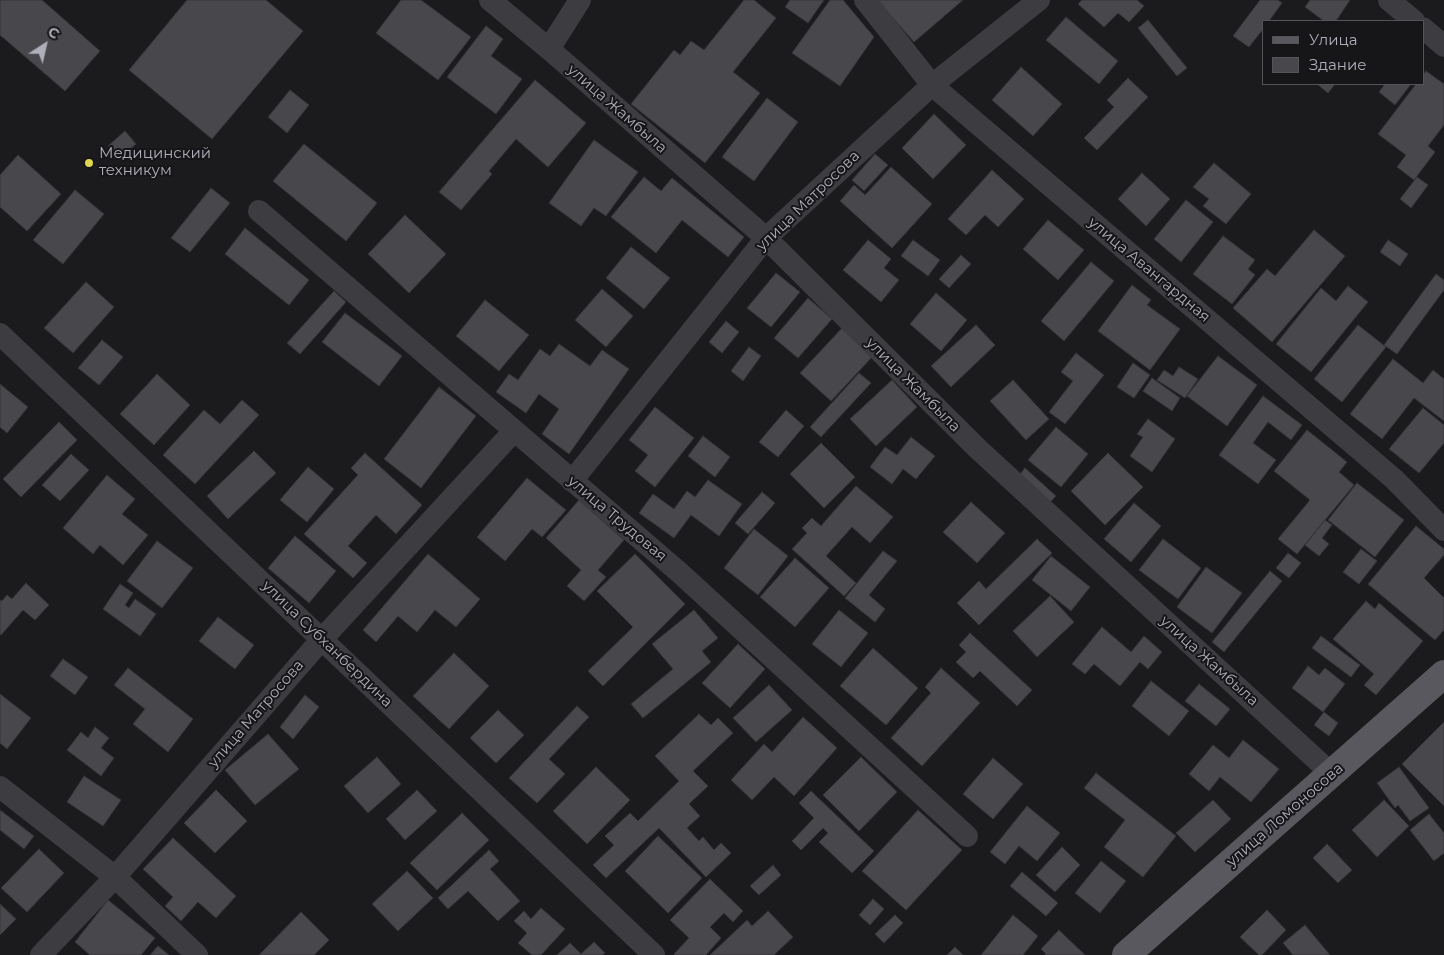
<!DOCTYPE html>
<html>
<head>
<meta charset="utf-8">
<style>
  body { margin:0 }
  #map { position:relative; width:1444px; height:955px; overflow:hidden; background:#1b1a1c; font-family:Montserrat,sans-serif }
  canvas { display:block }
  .legend { position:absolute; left:1262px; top:20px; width:162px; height:65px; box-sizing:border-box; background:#161517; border:1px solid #535358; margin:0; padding:6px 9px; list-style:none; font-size:15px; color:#aeafba }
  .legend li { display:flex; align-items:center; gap:10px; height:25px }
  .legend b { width:25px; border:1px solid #535358 }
  .north { position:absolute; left:20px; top:20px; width:50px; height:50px; -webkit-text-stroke:4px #161517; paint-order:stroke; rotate:35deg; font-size:14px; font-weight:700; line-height:20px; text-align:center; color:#aeafba }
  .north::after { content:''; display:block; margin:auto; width:18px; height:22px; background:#aeafba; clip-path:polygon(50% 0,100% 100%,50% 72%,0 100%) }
</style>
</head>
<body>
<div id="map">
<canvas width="1444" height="955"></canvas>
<ul class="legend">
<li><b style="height:6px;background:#59585f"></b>Улица</li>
<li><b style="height:14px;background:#48474c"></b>Здание</li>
</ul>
<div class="north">С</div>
</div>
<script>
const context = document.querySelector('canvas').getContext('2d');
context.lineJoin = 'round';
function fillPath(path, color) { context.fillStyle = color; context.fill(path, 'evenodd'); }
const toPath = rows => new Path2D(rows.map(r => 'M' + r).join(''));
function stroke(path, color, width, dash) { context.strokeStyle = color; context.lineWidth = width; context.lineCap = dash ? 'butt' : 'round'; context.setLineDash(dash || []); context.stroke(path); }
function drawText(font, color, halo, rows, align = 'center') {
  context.font = font + ' Montserrat,sans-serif'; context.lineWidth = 4; context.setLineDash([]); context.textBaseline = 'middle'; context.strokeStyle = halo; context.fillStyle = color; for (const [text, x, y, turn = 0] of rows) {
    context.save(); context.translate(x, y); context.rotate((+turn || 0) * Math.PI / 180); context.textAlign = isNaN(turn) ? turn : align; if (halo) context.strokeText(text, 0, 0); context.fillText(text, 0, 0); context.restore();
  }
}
const building = toPath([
  [0,0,42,0,100,51,65,91,0,35,0,0],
  [187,0,266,0,303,31,212,139,129,70,187,0],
  [401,0,421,0,471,37,438,80,376,33,401,0],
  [744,0,754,0,776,18,733,72,760,93,705,163,631,104,674,50,680,55,691,41,704,50,744,0],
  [790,0,824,0,808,23,785,7,790,0],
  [830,0,843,0,874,37,840,86,792,53,830,0],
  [877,0,963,0,914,42,877,0],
  [1082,0,1137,0,1144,6,1129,22,1118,13,1104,27,1078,4,1082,0],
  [1260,0,1278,0,1282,3,1269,21,1263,21,1263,29,1249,47,1233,36,1260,0],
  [1310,0,1350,0,1336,21,1324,21,1305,7,1310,0],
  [1066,17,1118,61,1099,84,1046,40,1066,17],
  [1148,20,1187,68,1177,76,1138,28,1148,20],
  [486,26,503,39,491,56,522,79,496,114,447,77,486,26],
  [1021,67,1062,104,1033,136,992,100,1021,67],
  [1426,71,1444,84,1444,125,1428,146,1435,152,1414,180,1397,167,1406,155,1378,134,1416,84,1423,84,1423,75,1426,71],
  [1128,78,1148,97,1097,150,1084,138,1114,107,1107,100,1128,78],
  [535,80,586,123,548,167,516,139,489,171,492,174,461,210,439,192,535,80],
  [1317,84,1335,84,1328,93,1317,84],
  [1385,84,1411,84,1395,105,1379,92,1385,84],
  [290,90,309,105,287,133,268,117,290,90],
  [767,98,798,122,754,181,722,157,767,98],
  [934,114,966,145,933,179,902,148,934,114],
  [125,131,136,144,120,158,108,146,125,131],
  [594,140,638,172,606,216,594,208,581,226,549,203,594,140],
  [304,144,377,203,346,241,273,181,304,144],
  [875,154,888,165,864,191,852,180,875,154],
  [18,155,61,194,27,231,0,207,0,175,18,155],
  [1214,163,1251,194,1226,224,1203,206,1209,199,1193,187,1214,163],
  [891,167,932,204,892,248,840,201,854,185,865,195,891,167],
  [992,170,1024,199,998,227,985,215,966,235,948,219,992,170],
  [1142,173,1170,199,1146,226,1118,199,1142,173],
  [644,177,661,191,672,178,744,237,728,257,682,220,656,253,611,217,644,177],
  [1417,177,1428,185,1411,208,1400,199,1417,177],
  [211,188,230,203,190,252,171,238,211,188],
  [75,190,104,214,63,264,33,240,75,190],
  [1186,200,1213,222,1181,262,1154,239,1186,200],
  [405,215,446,254,409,293,368,254,405,215],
  [1048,220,1084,250,1058,280,1023,249,1048,220],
  [245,228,309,280,289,305,225,254,245,228],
  [1314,230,1345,256,1272,342,1233,308,1267,269,1275,276,1314,230],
  [1223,236,1255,260,1248,269,1255,275,1232,304,1193,274,1223,236],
  [868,240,891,259,884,268,899,280,881,302,843,270,868,240],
  [913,240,940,260,928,276,901,256,913,240],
  [1388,240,1408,254,1400,266,1380,252,1388,240],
  [631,247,670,278,644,309,606,278,631,247],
  [961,255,971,264,949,288,939,279,961,255],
  [1091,262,1114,281,1064,341,1041,321,1091,262],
  [776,273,800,292,771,327,747,308,776,273],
  [1436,274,1444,280,1444,290,1397,354,1384,345,1436,274],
  [86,282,114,307,73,353,44,328,86,282],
  [1132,285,1151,300,1147,305,1180,329,1150,370,1098,331,1132,285],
  [1348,286,1368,302,1311,372,1276,344,1321,288,1336,301,1348,286],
  [602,289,633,316,606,347,575,320,602,289],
  [334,291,346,302,300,354,287,343,334,291],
  [936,293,967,320,941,351,910,324,936,293],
  [808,298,832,319,798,358,774,338,808,298],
  [485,300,529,335,499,371,456,336,485,300],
  [345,313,402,356,379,386,322,342,345,313],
  [726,321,739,332,722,353,709,342,726,321],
  [976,325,995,345,951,387,931,366,976,325],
  [1358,325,1386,347,1342,402,1314,379,1358,325],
  [843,327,873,356,831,401,800,373,843,327],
  [102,340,123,357,99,385,78,368,102,340],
  [559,344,590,366,602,350,629,369,569,454,542,434,559,409,539,394,526,413,496,392,509,374,518,380,540,349,550,356,559,344],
  [749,347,761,356,743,381,731,371,749,347],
  [1076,353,1104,375,1065,424,1049,412,1073,381,1061,372,1076,353],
  [1218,356,1257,385,1227,426,1187,396,1218,356],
  [1393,359,1423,383,1433,370,1444,379,1444,421,1414,398,1382,439,1350,414,1393,359],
  [1133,363,1150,375,1134,398,1117,387,1133,363],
  [1179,367,1198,379,1185,398,1157,380,1164,370,1173,376,1179,367],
  [859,373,871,383,821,437,810,427,859,373],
  [157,374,190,405,154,445,120,414,157,374],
  [1152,378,1180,398,1172,411,1143,391,1152,378],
  [892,380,917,407,876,446,850,419,892,380],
  [1013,380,1049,419,1026,440,990,401,1013,380],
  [0,384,28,407,7,433,0,427,0,384],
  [439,387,476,416,421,488,384,459,439,387],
  [1263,396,1302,425,1291,440,1268,422,1253,443,1276,460,1258,484,1219,455,1263,396],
  [242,400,259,415,195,484,163,455,204,410,220,424,242,400],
  [655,407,694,438,655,487,635,471,648,455,629,440,655,407],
  [1423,408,1444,425,1444,443,1419,473,1389,449,1423,408],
  [786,410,804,426,778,457,759,442,786,410],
  [1148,419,1175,439,1152,472,1130,456,1143,437,1137,434,1148,419],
  [59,422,77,440,21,497,3,479,59,422],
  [1056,427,1088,454,1061,487,1028,460,1056,427],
  [1307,430,1347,462,1339,472,1354,485,1297,554,1278,539,1310,500,1274,471,1307,430],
  [703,436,730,457,715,477,688,456,703,436],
  [911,437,935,456,916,479,903,469,892,484,870,467,885,447,897,455,911,437],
  [821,443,855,477,824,508,790,474,821,443],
  [254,451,276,473,228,519,207,496,254,451],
  [365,453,422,505,396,534,376,515,348,546,367,563,353,578,304,534,358,475,351,468,365,453],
  [1108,453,1143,487,1105,525,1071,491,1108,453],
  [71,454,89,470,60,501,42,485,71,454],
  [308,467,334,489,307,522,280,500,308,467],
  [1025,468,1056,496,1047,505,1017,478,1025,468],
  [107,475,135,499,122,514,148,535,123,565,100,545,93,554,63,528,107,475],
  [527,478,566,510,542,537,532,529,505,561,477,537,527,478],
  [708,480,742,504,719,536,691,515,674,538,639,513,653,494,674,509,687,491,695,497,708,480],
  [1357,483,1404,520,1375,557,1328,520,1357,483],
  [856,486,893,517,870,543,852,527,826,556,856,583,844,596,792,549,807,533,802,528,812,518,821,526,856,486],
  [762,492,775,503,748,534,735,523,762,492],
  [579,500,624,540,598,570,606,577,584,601,567,586,581,570,546,538,579,500],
  [971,502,1005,533,977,563,943,532,971,502],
  [1134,503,1161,526,1131,562,1104,539,1134,503],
  [1325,520,1332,525,1322,538,1329,544,1319,556,1305,545,1325,520],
  [1416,526,1444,549,1444,555,1424,578,1444,598,1444,630,1435,640,1368,584,1416,526],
  [754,529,788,556,758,595,724,568,754,529],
  [295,536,336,571,309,603,268,568,295,536],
  [1037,539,1052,553,979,625,957,603,979,581,986,589,1037,539],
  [1163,539,1201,568,1178,599,1139,570,1163,539],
  [157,541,193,568,162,608,127,581,157,541],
  [1361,549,1377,561,1359,584,1343,572,1361,549],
  [883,551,897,561,869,595,885,609,875,622,845,598,883,551],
  [1288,553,1301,563,1289,578,1276,568,1288,553],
  [428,554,480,599,456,627,435,610,417,632,398,616,376,642,363,630,428,554],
  [635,554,685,604,603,686,588,671,633,627,597,591,635,554],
  [1051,556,1090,587,1071,611,1032,580,1051,556],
  [795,558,829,588,795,627,760,597,795,558],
  [1206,567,1242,593,1212,633,1177,607,1206,567],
  [1270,571,1282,581,1224,652,1212,642,1270,571],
  [26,583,49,605,35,620,23,610,1,635,0,634,0,600,2,601,7,595,12,599,26,583],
  [120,584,133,593,125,605,129,608,135,599,156,614,140,636,103,609,120,584],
  [1050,596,1074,622,1037,657,1013,631,1050,596],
  [1366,601,1375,609,1379,603,1423,641,1376,695,1364,685,1374,674,1333,639,1366,601],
  [694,610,718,638,702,651,711,662,643,718,631,704,673,669,652,644,694,610],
  [839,610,868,633,841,667,812,644,839,610],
  [218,617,254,645,235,669,199,641,218,617],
  [1102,627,1131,652,1144,636,1162,652,1148,669,1140,662,1120,686,1094,664,1085,674,1072,664,1102,627],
  [970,633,1032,690,1017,706,980,671,973,678,956,662,966,652,959,645,970,633],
  [1321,636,1360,665,1351,677,1312,648,1321,636],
  [738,644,765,669,730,708,702,683,738,644],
  [873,648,918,688,886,725,840,686,873,648],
  [454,653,489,686,449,729,413,696,454,653],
  [63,659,88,677,75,695,50,676,63,659],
  [1308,666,1319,675,1325,668,1345,684,1323,712,1292,688,1308,666],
  [128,668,193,719,168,752,133,724,145,709,114,685,128,668],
  [941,668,980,703,922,766,891,738,931,693,925,687,941,668],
  [1151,681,1189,711,1169,736,1132,706,1151,681],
  [1199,684,1230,709,1216,726,1185,701,1199,684],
  [769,685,792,710,756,742,733,718,769,685],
  [0,694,31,718,7,749,0,743,0,694],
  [305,695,319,707,293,739,280,727,305,695],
  [577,706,589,717,549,759,565,774,537,803,509,778,577,706],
  [498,710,524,735,496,763,470,738,498,710],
  [1324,712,1338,723,1329,736,1314,725,1324,712],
  [699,714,711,725,718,718,733,733,693,771,708,786,689,804,700,816,687,828,699,841,703,837,714,850,721,843,731,853,706,877,659,828,606,878,593,865,614,845,605,836,630,813,638,821,679,781,655,756,699,714],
  [803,717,837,748,794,796,774,777,752,800,731,780,764,744,772,752,803,717],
  [1444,722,1444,806,1402,764,1444,722],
  [95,727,109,738,101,748,114,758,101,776,67,750,81,732,88,738,95,727],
  [268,734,299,769,255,805,225,770,268,734],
  [1243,740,1279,769,1251,802,1220,777,1209,791,1189,774,1213,745,1229,758,1243,740],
  [377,757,401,784,368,813,344,786,377,757],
  [861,757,897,792,859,831,823,795,861,757],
  [993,758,1023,784,993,819,963,794,993,758],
  [596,767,630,800,587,844,553,811,596,767],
  [1399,767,1429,808,1410,821,1398,805,1395,808,1377,783,1399,767],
  [1096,773,1176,836,1143,877,1104,847,1125,820,1084,788,1096,773],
  [84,776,121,800,103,826,67,802,84,776],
  [216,790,247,821,215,853,184,823,216,790],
  [417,790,437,811,405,840,386,819,417,790],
  [811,791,874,851,852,873,819,842,828,833,823,828,801,850,792,841,814,818,799,803,811,791],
  [1213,800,1231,819,1195,852,1176,833,1213,800],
  [1384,800,1409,826,1377,857,1352,830,1384,800],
  [1027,806,1060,833,1037,861,1019,846,1005,864,990,852,1027,806],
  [0,810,34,836,24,849,0,830,0,810],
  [918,810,962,850,906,910,862,871,918,810],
  [462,813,489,840,437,890,410,863,462,813],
  [1429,814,1444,833,1444,853,1434,861,1410,830,1429,814],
  [658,836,702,878,668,913,625,871,658,836],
  [173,838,236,896,216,918,198,902,181,921,165,906,173,897,143,869,173,838],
  [1327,844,1352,870,1338,883,1313,858,1327,844],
  [1062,847,1080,865,1055,892,1036,875,1062,847],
  [39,849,64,873,27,912,1,888,39,849],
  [489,850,499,861,490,869,520,901,498,921,468,891,448,909,438,898,489,850],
  [1101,861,1126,881,1100,913,1075,893,1101,861],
  [773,865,781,875,759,895,750,886,773,865],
  [407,871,433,898,398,931,372,904,407,871],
  [1022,872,1058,903,1046,916,1010,886,1022,872],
  [710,879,743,911,733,922,724,913,710,927,721,938,706,955,675,955,674,954,689,938,670,920,710,879],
  [873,899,884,909,870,925,859,915,873,899],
  [108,900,155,938,141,955,90,955,75,942,108,900],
  [0,904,16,919,0,935,0,904],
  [541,908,565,929,541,955,532,955,518,943,527,933,514,921,524,911,531,919,541,908],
  [1267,910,1286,930,1262,955,1259,955,1240,937,1267,910],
  [768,911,793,937,774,955,710,955,747,920,752,926,768,911],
  [301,912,329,940,314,955,259,955,301,912],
  [895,915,903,923,884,943,875,934,895,915],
  [1013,915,1038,936,1023,955,981,955,1013,915],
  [1305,925,1330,955,1293,955,1283,943,1305,925],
  [1059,930,1085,955,1045,955,1046,954,1041,949,1059,930],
  [594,942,605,953,602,955,557,955,570,943,581,954,594,942],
  [158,946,169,955,150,955,158,946],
  [955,947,963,955,947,955,955,947]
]);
fillPath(building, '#48474c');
stroke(building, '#363538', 1);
stroke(toPath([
  [490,0,549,49,766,238,978,449,1332,774],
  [865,0,932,85,1394,479,1444,530],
  [1389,0,1414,21],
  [1423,28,1444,46],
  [549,49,580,0],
  [259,211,680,573,967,836],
  [0,334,654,955],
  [572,481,766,238,932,85,1039,0],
  [0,787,115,877,197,955],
  [41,955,115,877,322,639,514,431]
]), '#3c3c41', 22);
stroke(toPath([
  [1126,955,1444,674]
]), '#59585f', 28);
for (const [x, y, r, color] of [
  [89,163,5,"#ded650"]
]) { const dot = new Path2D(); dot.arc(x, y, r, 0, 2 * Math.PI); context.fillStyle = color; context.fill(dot); stroke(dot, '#161517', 2); }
drawText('15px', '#aeafba', '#161517', [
  ["улица Жамбыла",617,109,41],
  ["улица Матросова",808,201,-44],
  ["улица Авангардная",1149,270,40],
  ["улица Жамбыла",913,385,45],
  ["улица Трудовая",617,519,40],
  ["улица Субханбердина",327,644,44],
  ["улица Жамбыла",1209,661,42],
  ["улица Матросова",256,714,-49],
  ["улица Ломоносова",1285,815,-41]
]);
drawText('15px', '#aeafba', '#161517', [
  ["Медицинский",99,154],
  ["техникум",99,171]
], 'left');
</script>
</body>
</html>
